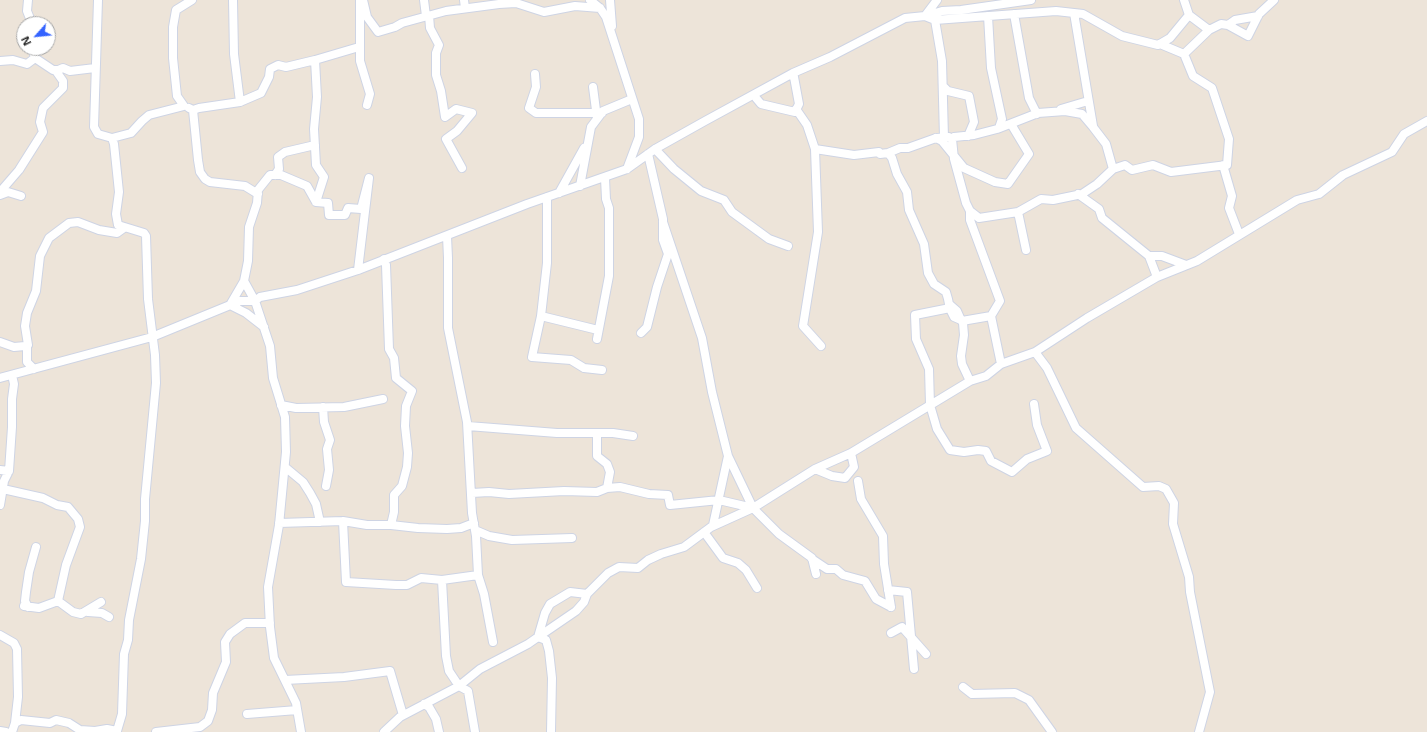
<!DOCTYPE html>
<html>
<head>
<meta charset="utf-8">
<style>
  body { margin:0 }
  #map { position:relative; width:1427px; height:732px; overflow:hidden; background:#ede4d9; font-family:"Open Sans",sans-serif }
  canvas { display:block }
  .north { position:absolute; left:16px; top:16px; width:40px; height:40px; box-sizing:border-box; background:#fff; border:1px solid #a9a9a9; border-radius:50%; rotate:243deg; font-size:11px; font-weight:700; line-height:16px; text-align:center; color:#292929 }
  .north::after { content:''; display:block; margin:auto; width:14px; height:18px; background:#3463ff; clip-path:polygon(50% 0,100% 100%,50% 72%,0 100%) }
</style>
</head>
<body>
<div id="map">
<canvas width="1427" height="732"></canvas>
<div class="north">N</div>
</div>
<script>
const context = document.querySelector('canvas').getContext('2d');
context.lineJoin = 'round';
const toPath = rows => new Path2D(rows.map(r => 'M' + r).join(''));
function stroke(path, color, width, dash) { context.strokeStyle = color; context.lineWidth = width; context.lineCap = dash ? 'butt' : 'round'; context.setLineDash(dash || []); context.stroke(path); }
const minor = toPath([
  [28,0,27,11,31,21,30,24],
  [233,0,234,54,240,102,261,93,269,77,270,69,278,65,286,67,315,60],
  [360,0,360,61,370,94,367,105],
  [363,0,367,17,378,32,395,27,402,23,446,11,499,4,516,3,544,12,575,6,600,8],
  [424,0,426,16],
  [464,0,465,8],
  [590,0,600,8,606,17,639,119,639,137,627,169],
  [610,0,612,26],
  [937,0,925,16,935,20,1056,11,1083,14,1122,36,1158,45,1170,38,1189,15,1184,0],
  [1074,13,1093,126],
  [1014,14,1029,98,1037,114],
  [429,15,430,28,439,45,436,53,436,75,441,91,445,117,456,109,472,113,457,131,446,139,462,168],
  [988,16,991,68,1002,119,999,128],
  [935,20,942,61,944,138],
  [1228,25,1235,20,1258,16],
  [1209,30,1221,24,1228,25,1248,36,1259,14,1274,0],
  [32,48,35,58,53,70,58,70],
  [1184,54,1209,30,1189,15],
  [0,61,13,60,27,64,35,58],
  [535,74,536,87,529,108,536,113,602,113],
  [943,86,948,91,969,96,974,122,968,136],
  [593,87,597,118],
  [756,98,761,104,795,112,799,104,794,77],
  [189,108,193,110,199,108,240,102],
  [796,109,807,125,815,149,854,155,879,152,880,154,888,153,892,158,897,174,907,192,909,210,924,244,928,273,934,284,946,292,948,299,949,304,950,308,950,309,954,317,961,320,957,311,949,304],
  [1061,109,1088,101],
  [193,110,198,160,200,172,205,179,210,182,245,186,258,194],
  [112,138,131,133,142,121,149,115,184,106,177,96,173,58,173,27,176,10,192,0],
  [936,138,942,141,964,168,995,182,1008,184,1029,154,1011,124],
  [655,149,674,169,701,191,724,200,732,212,769,239,788,246],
  [815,149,818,232,803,326,821,346],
  [888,153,900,148,908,148,936,138,949,137,952,139,954,159,966,203,970,211,979,218,1018,212,1041,199,1053,200,1082,194,1097,184,1113,169,1106,144,1093,127,1082,114,1065,111,1038,113,997,129,974,135,954,137,952,139],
  [1223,165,1232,196,1229,208,1239,234],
  [1113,169,1125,165,1132,170,1153,165,1171,172,1227,165,1229,139,1212,88,1193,76,1184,54,1160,44],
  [275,175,279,169,278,157,285,152,315,145],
  [580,186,591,127,603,111,632,99],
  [0,192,19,170,43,132,40,122,43,108,63,88,63,81,56,71,63,68,70,71,95,68],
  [559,193,584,148],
  [1078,194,1099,209,1102,218,1149,256,1157,277],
  [0,195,8,192,21,196],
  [547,197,547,263,541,316,532,357,571,360,584,368,602,370],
  [316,202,324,177,316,165,314,129,317,97,315,60,359,47],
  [970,211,970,220,1000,301,991,316],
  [1018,212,1026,250],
  [663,222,702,338,712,392,728,456,713,525],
  [447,236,448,258,448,328,467,422,472,513,476,536,478,575],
  [1149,256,1162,256,1186,265],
  [384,259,386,265,389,349,394,358,396,378,412,391,406,406,405,426,408,453,407,467,402,486,394,495,394,512,391,525,367,525,343,521,346,582,396,585,407,585,421,578,442,580],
  [244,281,255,301,270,346,273,378,285,417,286,452,279,525,268,587,270,627,274,658,296,703,301,732],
  [950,308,915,315,916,339,929,369,930,405,937,429,950,450,964,452,978,450,986,451,991,461,1012,472,1027,459,1047,451,1037,425,1034,404],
  [541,316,598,330],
  [961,320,963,323,964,335,961,356,962,364,970,381],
  [962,321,991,316,1001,364],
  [264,327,246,313,230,305,244,281,248,261,249,227,257,203,258,190,270,175,281,175,307,186,316,202,328,203,329,215,345,215,348,208,361,209,369,178,358,270],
  [641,333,647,327,657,287,668,254,663,240,663,219,648,154],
  [597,339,609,276,609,208,606,199,605,178],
  [0,342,14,347,25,346,27,347,27,362,34,369],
  [25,346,28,345,25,326,27,313,36,291,40,256,49,238,69,223,78,222,99,230,117,233,124,228],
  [1035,352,1047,368,1076,428,1143,487,1159,486,1166,489,1174,503,1173,524,1189,577,1190,592,1210,692,1199,732],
  [0,378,152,337,240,301,255,301,260,297,297,290,358,270,527,204,627,169,655,149,705,121,793,73,830,57,905,18,925,16,942,11,961,10,1031,0],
  [281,405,296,408,344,407,383,399],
  [323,407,324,422,330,440,327,449,329,470,326,486],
  [468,426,557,433,613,433,633,436],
  [597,434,597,456,607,464,610,472,607,488],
  [728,456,753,508],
  [285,467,303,482,310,493,316,504,320,522],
  [815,469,832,476,845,478,854,467,851,453],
  [0,470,9,471],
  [858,481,861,499,883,536,884,564,891,607],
  [3,489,43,498,57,505,68,507,78,519,80,527,66,565,58,601,39,608,24,606],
  [472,493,489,492,509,494,564,491,597,492,607,488,620,487,649,494,668,495,670,505,719,500,753,508,815,469,851,453,970,381,986,376,1001,364,1035,352,1087,318,1157,277,1197,261,1297,200,1319,194,1343,175,1392,152,1404,134,1427,121],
  [0,505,4,481,9,471,12,427,12,399,14,384,12,375],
  [279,523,343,521],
  [391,525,418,528,447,529,461,528,474,523],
  [475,530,489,536,512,540,572,538],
  [704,532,723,558,738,563,746,570,757,588],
  [812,559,827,569,836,569,843,575,865,581,876,599,891,607],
  [888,590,907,592,914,669],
  [58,601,73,612,81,614,101,602],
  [28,607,25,601,26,592,29,572,36,547],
  [88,612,102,613,109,617],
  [891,633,902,627,926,654],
  [0,635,14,643,17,649,18,697,15,723],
  [538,637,546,640,549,651,552,678,551,732],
  [538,637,576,611,584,602,587,594],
  [493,642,484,594,478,575,442,580,446,656,449,671,459,686,480,669,528,644,538,637,545,613,550,604,570,592,587,594,608,573,619,567,638,568,648,560,661,554,684,547,711,527,753,508,779,534,812,558,816,574],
  [285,680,344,677,390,671,403,715],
  [963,687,972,694,1015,693,1029,700,1052,732],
  [424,704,429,707,436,719,439,732],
  [247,714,297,710],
  [0,731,6,732],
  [12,732,15,723,21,720,50,723,56,720,69,723,80,730,95,731,107,729,117,731,122,714,124,654,128,640,129,620,141,559,145,521,145,499,156,383,155,355,148,299,146,236,144,233,118,225,116,214,119,192,114,144,112,138,98,134,94,127,98,0],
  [156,732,200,727,208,721,212,710,213,693,226,662,225,642,230,634,245,623,270,623],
  [384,732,400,717,459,686,468,691,475,732]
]);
stroke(minor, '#ced4e4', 10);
stroke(minor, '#fff', 8);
</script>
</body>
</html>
